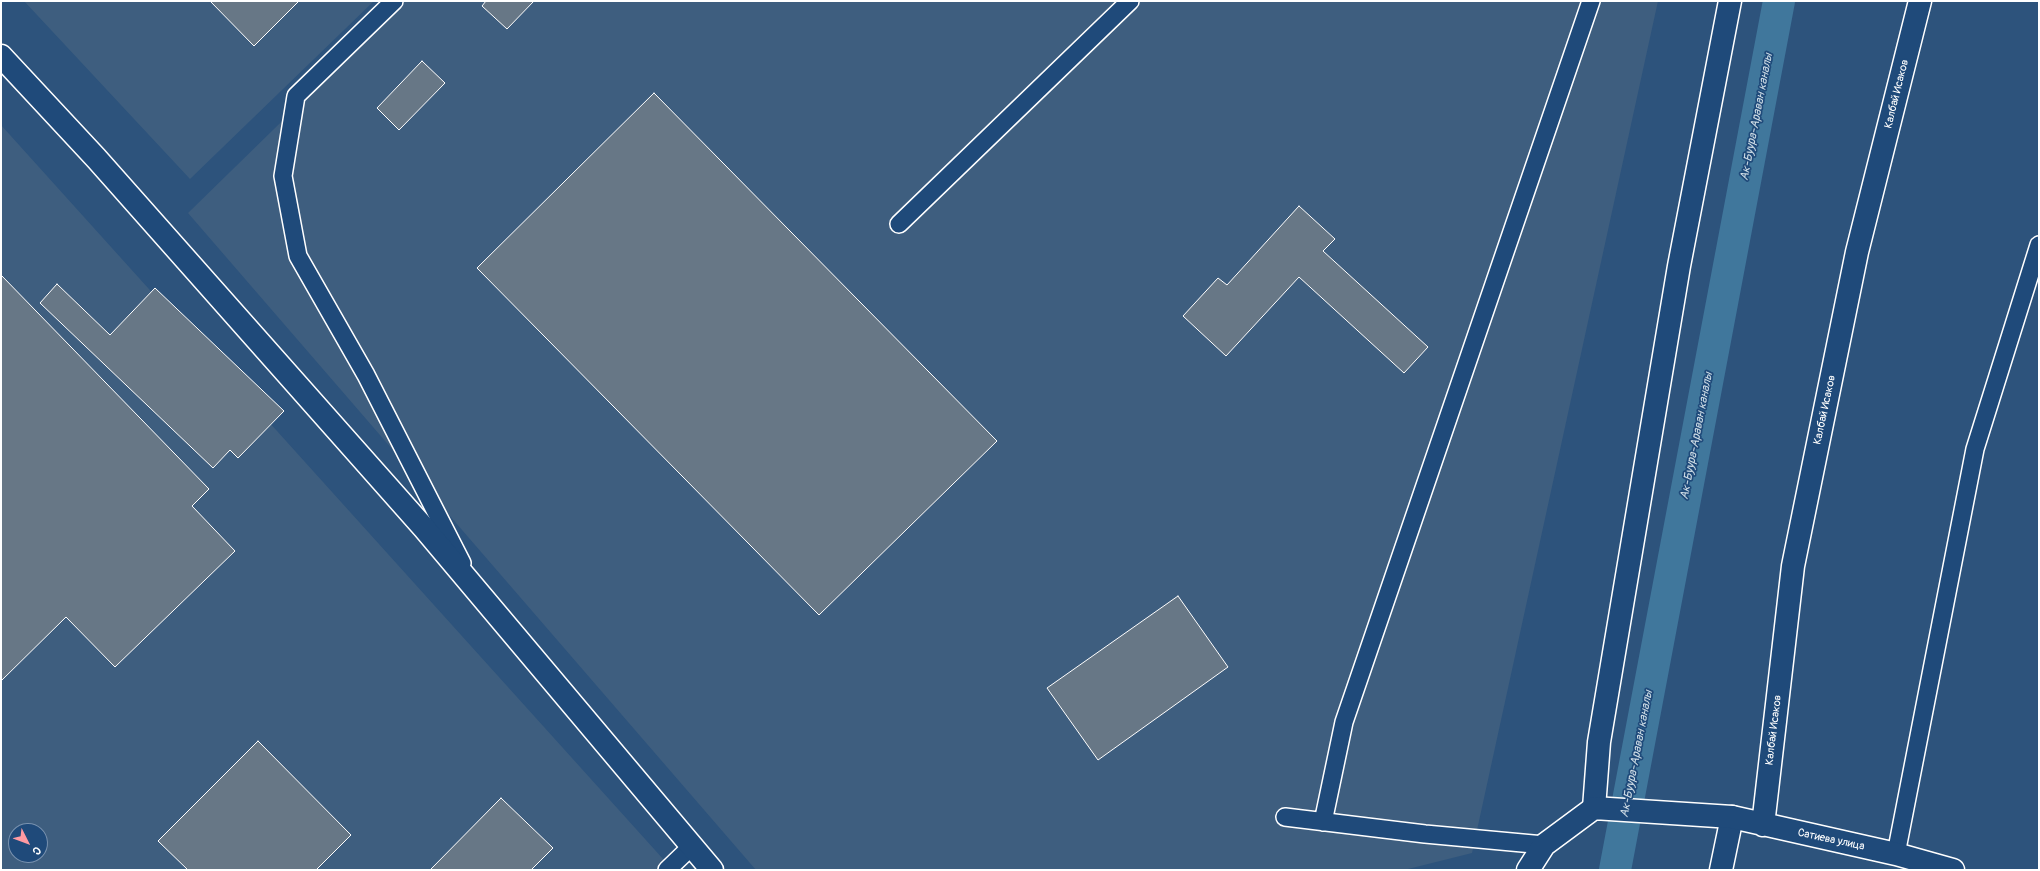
<!DOCTYPE html>
<html>
<head>
<meta charset="utf-8">
<style>
  body { margin:0 }
  #map { position:relative; width:2040px; height:871px; overflow:hidden; background:#2d537c; font-family:Pangolin,sans-serif }
  canvas { display:block }
  .frame { position:absolute; inset:0; border:2px solid #fff; pointer-events:none }
  .north { position:absolute; left:8px; top:823px; width:40px; height:40px; box-sizing:border-box; background:#1f4a7a; border:1px solid #7992af; border-radius:50%; rotate:132deg; font-size:11px; font-weight:700; line-height:16px; text-align:center; color:#fff }
  .north::after { content:''; display:block; margin:auto; width:14px; height:18px; background:#ff9aa2; clip-path:polygon(50% 0,100% 100%,50% 72%,0 100%) }
</style>
</head>
<body>
<div id="map">
<canvas width="2040" height="871"></canvas>
<div class="frame"></div>
<div class="north">С</div>
</div>
<script>
const context = document.querySelector('canvas').getContext('2d');
context.lineJoin = 'round';
function fillPath(path, color) { context.fillStyle = color; context.fill(path, 'evenodd'); }
const toPath = rows => new Path2D(rows.map(r => 'M' + r).join(''));
function stroke(path, color, width, dash) { context.strokeStyle = color; context.lineWidth = width; context.lineCap = dash ? 'butt' : 'round'; context.setLineDash(dash || []); context.stroke(path); }
function drawText(font, color, halo, rows, align = 'center') {
  context.font = font + ' Pangolin,sans-serif'; context.lineWidth = 3.5; context.setLineDash([]); context.textBaseline = 'middle'; context.strokeStyle = halo; context.fillStyle = color; for (const [text, x, y, turn = 0] of rows) {
    context.save(); context.translate(x, y); context.rotate((+turn || 0) * Math.PI / 180); context.textAlign = isNaN(turn) ? turn : align; if (halo) context.strokeText(text, 0, 0); context.fillText(text, 0, 0); context.restore();
  }
}
fillPath(toPath([
  [24,1,374,1,190,179],
  [405,1,1658,1,1472,853,1404,870,756,870,188,213],
  [1,125,673,870,1,870],
  [16,831,40,831,40,855,16,855]
]), '#3e5e7f');
stroke(toPath([
  [1615,870,1779,1]
]), '#40779c', 32);
const building = toPath([
  [210,1,299,1,254,46,210,1],
  [486,1,534,1,507,29,482,6,486,1],
  [422,61,445,83,399,130,377,108,422,61],
  [654,93,997,441,819,615,477,268,654,93],
  [1299,206,1335,239,1323,251,1428,347,1404,373,1299,277,1226,356,1183,316,1218,278,1227,285,1299,206],
  [1,275,209,489,192,506,235,551,115,667,66,617,1,681,1,275],
  [57,284,110,335,155,288,284,411,238,458,230,450,213,468,40,303,57,284],
  [1178,596,1228,667,1098,760,1047,688,1178,596],
  [258,741,351,835,316,870,188,870,158,841,258,741],
  [501,798,553,848,531,870,430,870,501,798]
]);
fillPath(building, '#677786');
stroke(building, '#fff', 1);
const lane = toPath([
  [394,1,296,96,283,176,298,256,366,375,462,563],
  [899,224,1130,1],
  [1285,817,1425,834,1544,845],
  [1323,822,1344,722,1591,1],
  [1896,854,1975,449,2039,245],
  [667,870,692,846]
]);
const street = toPath([
  [1,56,96,158,424,528,712,870],
  [1594,808,1599,742,1679,266,1730,1],
  [1721,870,1732,817]
]);
const secondary = toPath([
  [1763,825,1793,566,1857,252,1920,1],
  [1528,870,1544,845,1594,808,1732,817,1896,854,1953,870]
]);
stroke(lane, '#fff', 20);
stroke(street, '#fff', 25);
stroke(secondary, '#fff', 25);
stroke(lane, '#1f4a7a', 17);
stroke(street, '#1f4a7a', 22);
stroke(secondary, '#1f4a7a', 22);
drawText('11px', '#fff', '#1f4a7a', [
  ["Калбай Исаков",1897,94,-76],
  ["Калбай Исаков",1825,410,-78],
  ["Калбай Исаков",1774,730,-83],
  ["Сатиева улица",1831,840,12]
]);
drawText('italic 12px', '#cfdde6', '#1f4a7a', [
  ["Ак-Буура-Араван каналы",1757,117,-79],
  ["Ак-Буура-Араван каналы",1697,436,-79],
  ["Ак-Буура-Араван каналы",1637,754,-79]
]);
</script>
</body>
</html>
